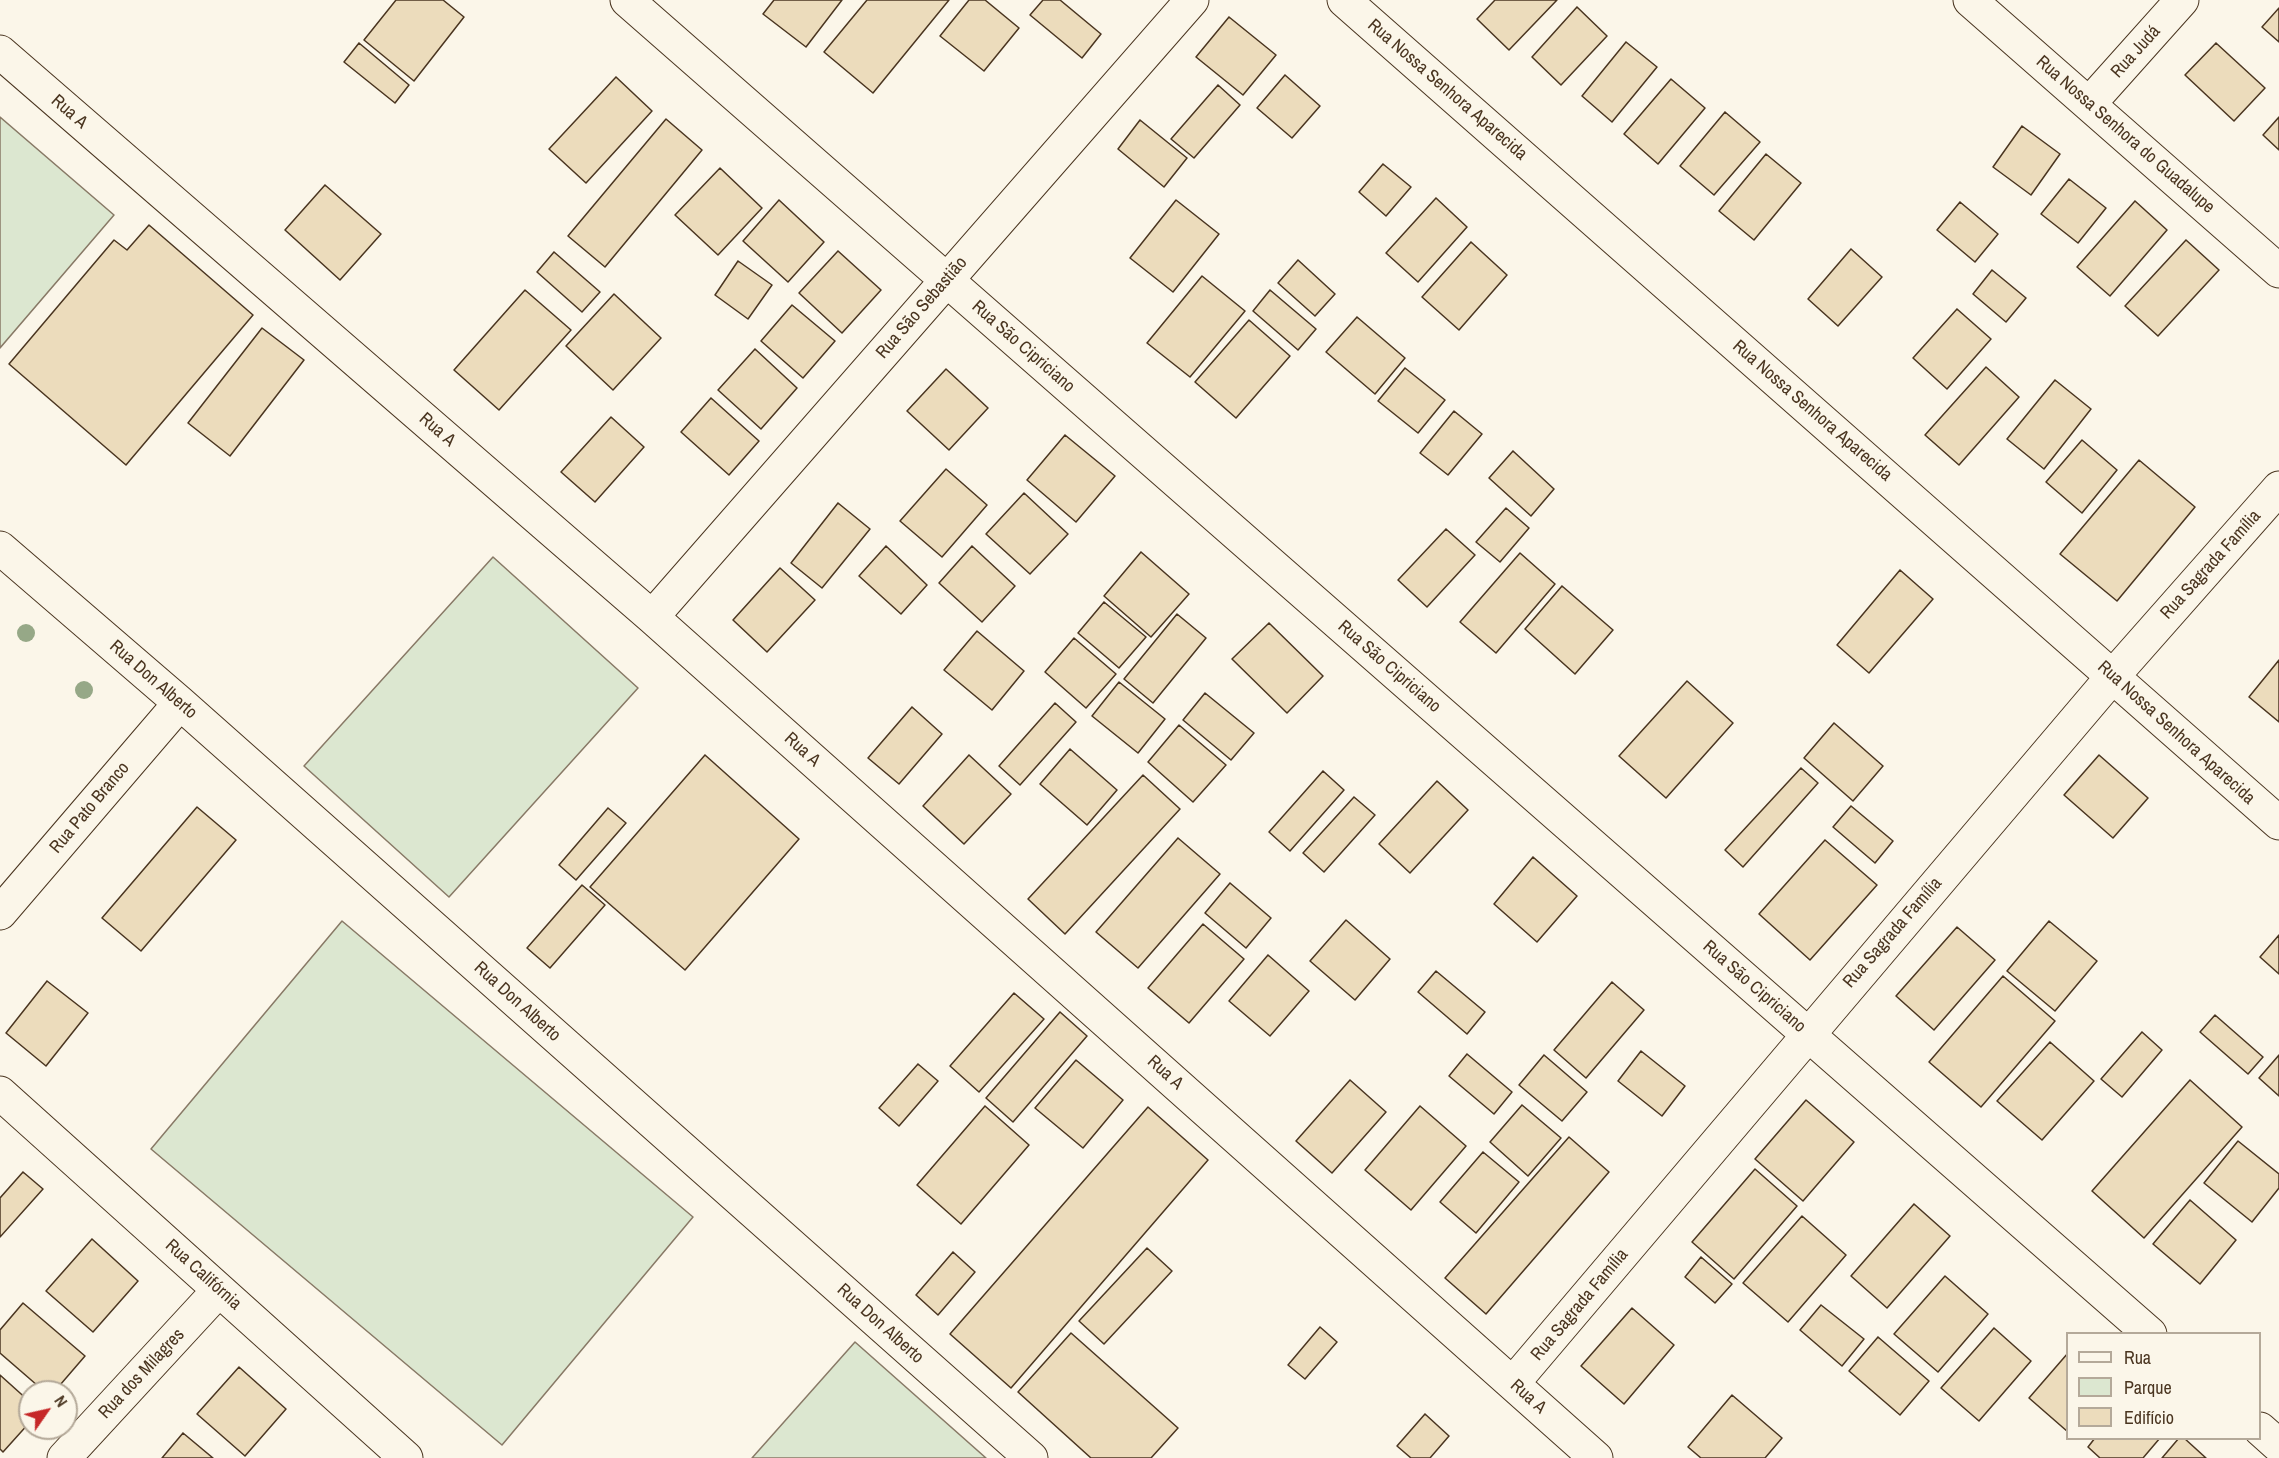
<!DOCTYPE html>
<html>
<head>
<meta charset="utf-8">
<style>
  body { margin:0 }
  #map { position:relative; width:2279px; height:1458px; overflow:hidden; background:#fbf6e9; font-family:"Archivo Narrow",sans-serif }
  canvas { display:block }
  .legend { position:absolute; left:2066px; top:1332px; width:195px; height:108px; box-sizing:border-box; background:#fbf6e9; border:2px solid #b4a999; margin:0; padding:8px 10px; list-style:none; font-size:18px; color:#4a3520 }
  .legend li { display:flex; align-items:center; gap:12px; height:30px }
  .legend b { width:30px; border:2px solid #b4a999 }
  .north { position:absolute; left:18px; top:1380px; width:60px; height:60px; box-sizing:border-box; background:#fbf6e9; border:2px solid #b4a999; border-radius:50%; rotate:56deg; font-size:16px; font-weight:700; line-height:24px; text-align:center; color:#4a3520 }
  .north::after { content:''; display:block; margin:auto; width:21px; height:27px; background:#c62828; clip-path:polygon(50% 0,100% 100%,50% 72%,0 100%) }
</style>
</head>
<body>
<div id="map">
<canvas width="2279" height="1458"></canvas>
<ul class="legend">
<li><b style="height:8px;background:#fbf6e9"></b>Rua</li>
<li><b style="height:16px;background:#dce7d0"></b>Parque</li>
<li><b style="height:16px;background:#ecdcbc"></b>Edifício</li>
</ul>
<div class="north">N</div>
</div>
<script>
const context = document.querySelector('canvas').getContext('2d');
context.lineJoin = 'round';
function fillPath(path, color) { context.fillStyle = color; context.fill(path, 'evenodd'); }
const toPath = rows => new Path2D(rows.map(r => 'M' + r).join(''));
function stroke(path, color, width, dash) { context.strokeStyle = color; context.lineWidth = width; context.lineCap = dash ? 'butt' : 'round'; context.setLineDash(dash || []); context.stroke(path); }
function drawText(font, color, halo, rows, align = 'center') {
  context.font = font + ' "Archivo Narrow",sans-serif'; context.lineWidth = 4.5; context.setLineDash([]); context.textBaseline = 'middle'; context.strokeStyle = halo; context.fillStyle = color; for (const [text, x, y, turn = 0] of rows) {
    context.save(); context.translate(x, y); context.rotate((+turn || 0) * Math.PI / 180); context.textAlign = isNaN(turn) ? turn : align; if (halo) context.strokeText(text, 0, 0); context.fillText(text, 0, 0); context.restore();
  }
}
const green = toPath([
  [0,117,114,215,0,348,0,117],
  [493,557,638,688,449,897,304,766,493,557],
  [342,921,693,1217,502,1445,151,1149,342,921],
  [855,1342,986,1458,752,1458,855,1342]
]);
fillPath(green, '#dce7d0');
stroke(green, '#887966', 1.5);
const building = toPath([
  [396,0,443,0,464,17,414,81,364,40,396,0],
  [774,0,842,0,806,47,763,14,774,0],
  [867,0,949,0,873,93,824,52,867,0],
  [969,0,985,0,1019,28,984,71,940,36,969,0],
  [1043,0,1060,0,1101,34,1082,58,1030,15,1043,0],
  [1495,0,1557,0,1509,50,1477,19,1495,0],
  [1577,7,1607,36,1561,85,1532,57,1577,7],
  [2279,8,2279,42,2262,27,2279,8],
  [1229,17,1276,55,1243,95,1196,57,1229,17],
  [1626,42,1657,67,1612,122,1582,96,1626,42],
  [359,43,409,85,395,103,344,62,359,43],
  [2216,43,2265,88,2234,121,2185,75,2216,43],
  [1285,75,1320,106,1292,138,1257,108,1285,75],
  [616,77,652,111,586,183,549,149,616,77],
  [1671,79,1705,108,1658,164,1624,134,1671,79],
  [1218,85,1240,105,1194,158,1171,139,1218,85],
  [1725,112,1760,142,1714,195,1680,166,1725,112],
  [2279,117,2279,150,2263,135,2279,117],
  [666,119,702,150,605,267,568,236,666,119],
  [1140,120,1187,158,1164,187,1118,149,1140,120],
  [2022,126,2060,154,2031,195,1993,167,2022,126],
  [1766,154,1801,183,1754,240,1719,211,1766,154],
  [1383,164,1411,187,1386,216,1359,192,1383,164],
  [720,168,762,208,718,255,675,215,720,168],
  [2069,179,2106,208,2078,243,2041,214,2069,179],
  [325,185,381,234,340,280,285,230,325,185],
  [1436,198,1467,227,1418,282,1386,253,1436,198],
  [779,200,824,242,788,282,743,241,779,200],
  [1176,200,1219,234,1173,292,1130,258,1176,200],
  [2135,201,2167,230,2110,296,2077,267,2135,201],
  [1960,202,1998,234,1975,262,1937,230,1960,202],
  [149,225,253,315,126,465,9,364,114,240,127,250,149,225],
  [2186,240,2219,270,2158,336,2125,306,2186,240],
  [1471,242,1507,275,1459,330,1422,297,1471,242],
  [1851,249,1882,277,1838,326,1808,299,1851,249],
  [838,251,881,290,842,333,799,293,838,251],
  [554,252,600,292,582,312,537,272,554,252],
  [1298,260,1335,294,1315,316,1278,283,1298,260],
  [738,261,772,285,748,319,715,295,738,261],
  [1992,270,2026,298,2006,322,1973,294,1992,270],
  [1202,276,1245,311,1190,377,1147,343,1202,276],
  [525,290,571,330,499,410,454,370,525,290],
  [1270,290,1316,329,1298,350,1253,311,1270,290],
  [614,294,661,338,613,390,566,346,614,294],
  [792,305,835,341,803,378,761,341,792,305],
  [1957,309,1991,339,1947,389,1913,358,1957,309],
  [1357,317,1405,358,1375,394,1326,352,1357,317],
  [1249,320,1290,356,1236,418,1195,382,1249,320],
  [262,328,304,360,230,456,188,423,262,328],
  [755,349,797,388,761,429,718,390,755,349],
  [1986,367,2019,397,1959,465,1925,435,1986,367],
  [1405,368,1445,400,1418,433,1378,401,1405,368],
  [946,369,988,408,949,450,907,411,946,369],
  [2055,380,2091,409,2044,469,2007,439,2055,380],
  [711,398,759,441,729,475,681,432,711,398],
  [1454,411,1482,434,1448,475,1420,453,1454,411],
  [611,417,644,447,595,502,561,472,611,417],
  [1065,435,1115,476,1076,522,1027,480,1065,435],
  [2082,440,2117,470,2082,513,2046,482,2082,440],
  [1513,451,1554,489,1531,516,1489,478,1513,451],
  [2139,460,2195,507,2117,601,2060,554,2139,460],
  [946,469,987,505,942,557,900,521,946,469],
  [1024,493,1068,534,1030,574,986,534,1024,493],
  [838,503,870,529,822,588,791,563,838,503],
  [1506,508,1529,528,1500,562,1476,542,1506,508],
  [1446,529,1475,555,1427,607,1398,580,1446,529],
  [886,546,927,585,901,614,859,576,886,546],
  [972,546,1015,586,982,622,939,583,972,546],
  [1141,552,1189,594,1151,637,1104,596,1141,552],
  [1520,553,1555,584,1496,653,1460,622,1520,553],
  [780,568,815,600,767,652,733,620,780,568],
  [1900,570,1933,599,1869,673,1837,645,1900,570],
  [1562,586,1613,630,1575,674,1525,629,1562,586],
  [1104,602,1146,637,1119,668,1078,633,1104,602],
  [1177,614,1206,638,1153,703,1124,679,1177,614],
  [1269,623,1323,676,1287,713,1232,659,1269,623],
  [977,631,1024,671,992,710,944,670,977,631],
  [1074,638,1116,674,1086,708,1045,672,1074,638],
  [2279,660,2279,722,2249,697,2279,660],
  [1687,681,1733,723,1666,798,1619,756,1687,681],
  [1119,682,1165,719,1138,753,1092,716,1119,682],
  [1205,693,1254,733,1231,760,1183,720,1205,693],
  [1055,703,1076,722,1020,785,999,766,1055,703],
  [912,707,942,734,899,784,868,758,912,707],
  [1834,723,1883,766,1853,801,1804,758,1834,723],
  [1179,725,1226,765,1193,802,1148,762,1179,725],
  [1070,749,1117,790,1087,825,1040,784,1070,749],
  [705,755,799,839,685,970,590,887,705,755],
  [969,755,1011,794,964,844,923,806,969,755],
  [2099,755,2148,798,2113,838,2064,795,2099,755],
  [1801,768,1818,783,1743,867,1725,850,1801,768],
  [1323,771,1344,790,1290,851,1269,832,1323,771],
  [1143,775,1180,809,1065,934,1028,899,1143,775],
  [1437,781,1468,810,1410,873,1379,844,1437,781],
  [1354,797,1375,815,1324,872,1303,853,1354,797],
  [1851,806,1893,841,1875,863,1833,827,1851,806],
  [197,807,236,840,141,951,102,918,197,807],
  [608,808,626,823,576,880,559,865,608,808],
  [1178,838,1220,874,1138,968,1096,932,1178,838],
  [1825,840,1877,885,1810,960,1759,914,1825,840],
  [1533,857,1577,896,1537,942,1494,904,1533,857],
  [1230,883,1271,918,1246,948,1205,913,1230,883],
  [582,885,605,905,550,968,527,948,582,885],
  [1346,920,1390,959,1355,1000,1310,961,1346,920],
  [2049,921,2097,961,2055,1011,2007,971,2049,921],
  [1203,924,1244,959,1189,1023,1148,988,1203,924],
  [1957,927,1995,960,1934,1030,1896,996,1957,927],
  [2279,935,2279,974,2260,957,2279,935],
  [1268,955,1309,991,1270,1036,1229,1001,1268,955],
  [1436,971,1485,1012,1467,1034,1418,992,1436,971],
  [2003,976,2055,1021,1981,1107,1929,1062,2003,976],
  [47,981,88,1013,46,1066,6,1033,47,981],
  [1612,982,1644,1010,1586,1078,1554,1050,1612,982],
  [1014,993,1044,1019,979,1092,950,1066,1014,993],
  [1060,1012,1087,1036,1013,1122,986,1098,1060,1012],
  [2215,1015,2263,1057,2248,1074,2200,1032,2215,1015],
  [2142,1032,2162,1050,2122,1097,2101,1079,2142,1032],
  [2050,1042,2094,1081,2042,1140,1997,1101,2050,1042],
  [1641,1051,1685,1086,1662,1116,1618,1081,1641,1051],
  [1467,1054,1512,1092,1494,1114,1449,1076,1467,1054],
  [1544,1055,1587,1092,1562,1121,1519,1085,1544,1055],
  [2279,1055,2279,1096,2259,1078,2279,1055],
  [1076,1060,1123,1100,1083,1148,1035,1108,1076,1060],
  [918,1064,938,1081,899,1126,879,1108,918,1064],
  [1350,1080,1386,1112,1332,1173,1296,1141,1350,1080],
  [2190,1080,2242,1127,2144,1238,2092,1191,2190,1080],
  [1806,1100,1854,1142,1803,1201,1755,1159,1806,1100],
  [1522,1105,1561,1138,1528,1176,1490,1142,1522,1105],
  [985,1106,1029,1145,961,1224,917,1185,985,1106],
  [1420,1106,1466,1146,1411,1210,1365,1170,1420,1106],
  [1148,1107,1208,1160,1011,1388,950,1334,1148,1107],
  [1569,1137,1609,1172,1486,1314,1445,1278,1569,1137],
  [2238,1141,2279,1174,2279,1188,2252,1222,2204,1183,2238,1141],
  [1483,1152,1519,1182,1476,1233,1440,1202,1483,1152],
  [1755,1169,1797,1206,1734,1279,1692,1242,1755,1169],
  [23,1172,43,1189,0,1237,0,1198,23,1172],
  [2190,1200,2236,1240,2200,1284,2153,1244,2190,1200],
  [1914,1204,1950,1236,1887,1308,1851,1276,1914,1204],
  [1802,1216,1846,1255,1788,1322,1743,1283,1802,1216],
  [92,1239,138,1281,93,1332,46,1291,92,1239],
  [1147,1248,1172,1271,1104,1344,1079,1321,1147,1248],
  [953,1252,975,1272,938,1315,916,1295,953,1252],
  [1701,1257,1732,1284,1715,1303,1685,1277,1701,1257],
  [1945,1276,1988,1314,1938,1372,1894,1334,1945,1276],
  [23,1303,85,1356,54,1392,45,1392,0,1353,0,1330,23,1303],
  [1821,1305,1864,1339,1842,1366,1800,1330,1821,1305],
  [1632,1308,1674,1345,1624,1404,1581,1366,1632,1308],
  [1320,1327,1337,1342,1305,1379,1288,1365,1320,1327],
  [1994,1328,2031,1361,1979,1421,1941,1388,1994,1328],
  [1071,1333,1178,1428,1151,1458,1091,1458,1018,1392,1071,1333],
  [1878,1337,1929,1381,1900,1415,1849,1371,1878,1337],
  [2068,1353,2068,1432,2029,1398,2068,1353],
  [239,1367,286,1409,245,1456,197,1414,239,1367],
  [0,1375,30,1402,30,1422,3,1452,0,1449,0,1375],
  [1732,1395,1782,1438,1765,1458,1701,1458,1688,1447,1732,1395],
  [1425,1414,1449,1436,1430,1458,1411,1458,1397,1446,1425,1414],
  [183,1433,213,1458,162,1458,183,1433],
  [2095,1438,2160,1438,2143,1458,2100,1458,2088,1447,2095,1438],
  [2179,1438,2184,1438,2206,1458,2162,1458,2179,1438]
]);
fillPath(building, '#ecdcbc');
stroke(building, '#4a3520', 1.5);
const minor = toPath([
  [627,0,2150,1334],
  [1344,0,2279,823],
  [1970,0,2279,271],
  [0,52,652,617,1596,1458],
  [2089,104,2182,0],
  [0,548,180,703,1031,1458],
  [652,617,1192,0],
  [0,913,180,703],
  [0,1093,406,1458],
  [1513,1383,2113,676,2279,488],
  [2260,1429,2279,1446],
  [64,1458,219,1290]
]);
stroke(minor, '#4a3520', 35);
stroke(minor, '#fbf6e9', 33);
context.fillStyle = '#96a887';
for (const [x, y] of [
  [26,633],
  [84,690]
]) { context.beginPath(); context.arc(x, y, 9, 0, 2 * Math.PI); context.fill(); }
drawText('18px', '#4a3520', '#fbf6e9', [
  ["Rua Judá",2136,52,-48],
  ["Rua Nossa Senhora Aparecida",1447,90,41],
  ["Rua A",69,112,41],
  ["Rua Nossa Senhora do Guadalupe",2125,135,41],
  ["Rua São Sebastião",922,308,-49],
  ["Rua São Cipriciano",1023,347,41],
  ["Rua Nossa Senhora Aparecida",1812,411,41],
  ["Rua A",437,430,41],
  ["Rua Sagrada Família",2211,565,-48],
  ["Rua São Cipriciano",1389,667,41],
  ["Rua Don Alberto",153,680,41],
  ["Rua Nossa Senhora Aparecida",2176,733,42],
  ["Rua A",802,750,42],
  ["Rua Pato Branco",90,808,-50],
  ["Rua Sagrada Família",1893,933,-49],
  ["Rua São Cipriciano",1754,987,41],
  ["Rua Don Alberto",517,1002,42],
  ["Rua A",1165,1073,42],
  ["Rua Califórnia",203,1275,42],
  ["Rua Sagrada Família",1580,1305,-50],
  ["Rua Don Alberto",880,1324,42],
  ["Rua dos Milagres",142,1374,-47],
  ["Rua A",1528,1397,42]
]);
</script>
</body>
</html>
